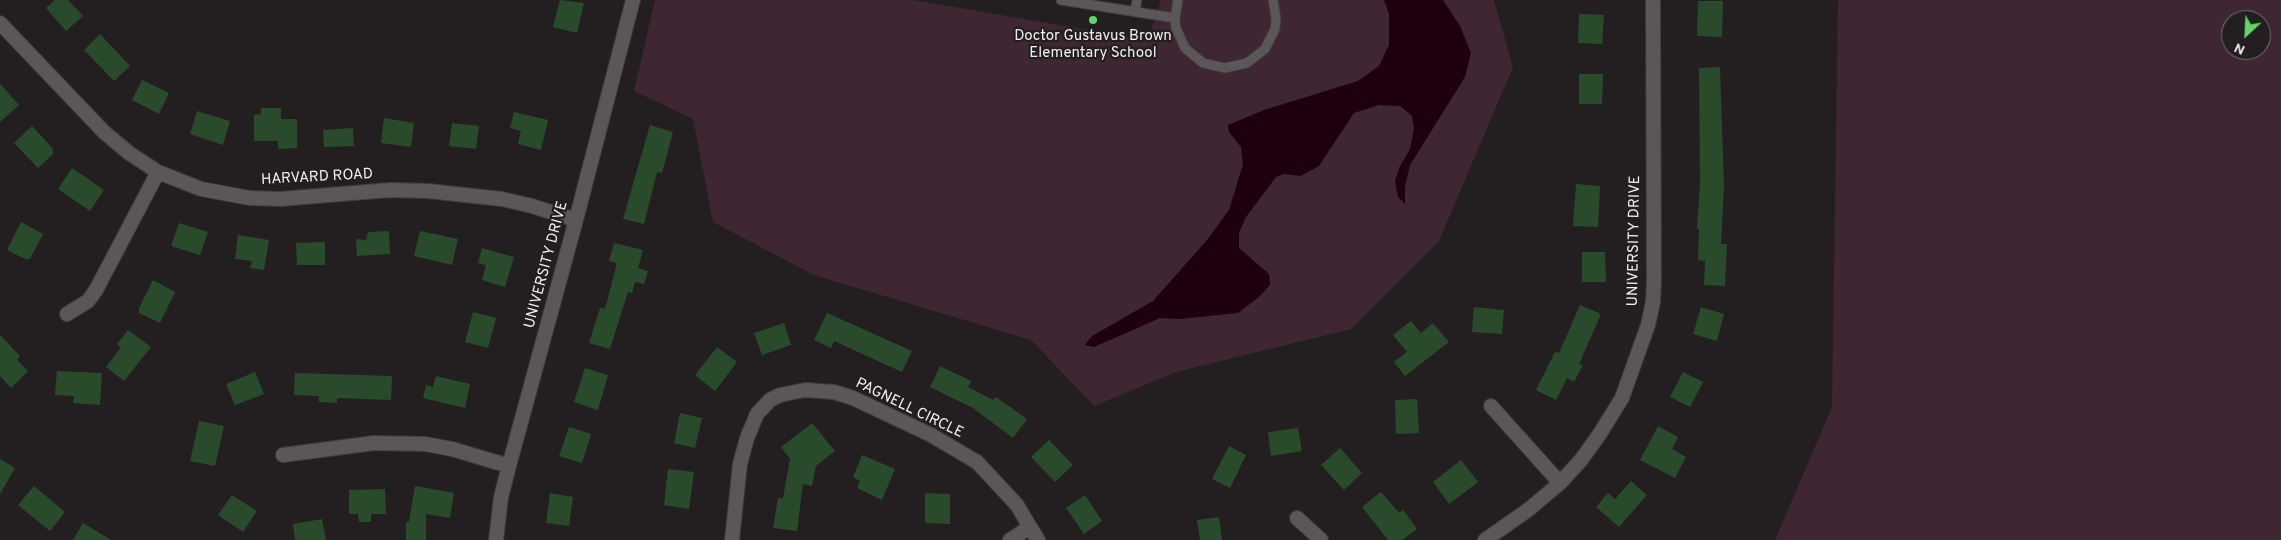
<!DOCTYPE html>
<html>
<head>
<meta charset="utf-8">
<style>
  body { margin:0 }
  #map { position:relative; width:2281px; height:540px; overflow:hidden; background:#231f21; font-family:Overpass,sans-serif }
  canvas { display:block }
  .north { position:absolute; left:2221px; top:10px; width:50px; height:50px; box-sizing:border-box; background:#231f21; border:1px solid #757274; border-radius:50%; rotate:205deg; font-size:14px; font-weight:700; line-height:20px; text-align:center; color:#f1eff0 }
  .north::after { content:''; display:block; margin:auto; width:18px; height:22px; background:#61d46a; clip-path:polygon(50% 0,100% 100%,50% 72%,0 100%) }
</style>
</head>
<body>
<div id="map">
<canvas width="2281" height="540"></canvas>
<div class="north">N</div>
</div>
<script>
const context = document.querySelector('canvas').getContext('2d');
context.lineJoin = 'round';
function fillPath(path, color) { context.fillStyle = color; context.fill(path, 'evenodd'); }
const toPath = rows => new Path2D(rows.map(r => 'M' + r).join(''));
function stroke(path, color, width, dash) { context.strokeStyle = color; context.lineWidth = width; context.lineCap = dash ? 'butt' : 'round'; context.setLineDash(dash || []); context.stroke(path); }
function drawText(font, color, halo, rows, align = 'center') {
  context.font = font + ' Overpass,sans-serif'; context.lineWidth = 4.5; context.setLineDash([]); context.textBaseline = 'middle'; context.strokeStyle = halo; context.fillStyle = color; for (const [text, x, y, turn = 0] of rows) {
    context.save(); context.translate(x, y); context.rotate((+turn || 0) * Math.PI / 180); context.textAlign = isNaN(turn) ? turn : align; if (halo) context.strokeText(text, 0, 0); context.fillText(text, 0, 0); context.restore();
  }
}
fillPath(toPath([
  [655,0,913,0,1148,40,1161,0,1494,0,1513,67,1439,241,1351,329,1176,372,1094,406,1031,340,814,275,713,222,693,119,634,91],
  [1838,0,2281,0,2281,540,1775,540,1832,407],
  [2231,20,2261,20,2261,50,2231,50]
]), '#3e2632');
fillPath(toPath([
  [1384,0,1443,0,1460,26,1471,53,1465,77,1410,165,1405,186,1405,204,1398,197,1395,181,1399,168,1410,149,1414,129,1412,116,1400,106,1379,105,1354,113,1319,166,1301,176,1284,174,1276,177,1246,217,1239,233,1239,248,1269,274,1270,285,1259,297,1238,313,1179,319,1160,318,1094,347,1085,345,1092,336,1153,301,1207,240,1229,210,1243,164,1241,147,1229,132,1228,125,1264,110,1358,81,1379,66,1389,45,1389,14]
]), '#1f0011');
fillPath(toPath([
  [55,0,68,0,83,16,66,31,46,8],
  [560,0,584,3,577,33,553,27],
  [1698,1,1723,1,1722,37,1697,36],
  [1579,14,1604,15,1602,44,1578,43],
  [100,34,130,66,114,81,84,50],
  [1720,67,1724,186,1721,244,1727,244,1725,286,1704,285,1705,261,1698,260,1699,229,1697,229,1700,184,1699,68],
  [1579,74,1603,74,1602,104,1579,104],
  [142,80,169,93,159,114,132,100],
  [0,84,19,105,0,122],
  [261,108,281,108,281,119,297,119,297,148,278,149,278,141,254,141,254,115,261,114],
  [197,111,230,121,223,145,190,134],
  [514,112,548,120,541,150,518,144,521,131,510,128],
  [384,118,414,123,411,147,381,143],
  [452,123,479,126,476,149,449,146],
  [650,125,673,132,662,173,657,172,644,224,623,219],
  [32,126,53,149,53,154,38,168,14,143],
  [353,128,354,146,324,147,323,130],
  [72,168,104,190,90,211,58,189],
  [1576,184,1600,186,1598,227,1573,226],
  [21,222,43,234,30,259,25,259,7,250],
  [179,223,208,232,200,255,171,246],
  [389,231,390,254,357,256,356,239,366,240,368,232],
  [420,231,458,239,452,265,414,256],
  [238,235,269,240,264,270,250,268,252,261,235,259],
  [325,242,325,265,297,265,296,243],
  [614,243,643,250,638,268,648,271,644,284,635,282,632,293,628,292,610,349,589,343,600,308,605,309,617,263,609,261],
  [482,248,514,257,505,287,482,280,486,265,478,263],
  [1582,252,1605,252,1606,282,1582,282],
  [153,280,175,292,160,323,139,313,139,308],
  [1580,305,1601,314,1579,364,1583,365,1574,382,1567,378,1556,400,1536,390,1555,352,1559,353],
  [1474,307,1504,310,1502,334,1472,332],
  [1701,307,1724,314,1717,341,1693,334],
  [473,312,496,318,488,348,465,342],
  [827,313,912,351,902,372,834,341,831,348,814,340],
  [1411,321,1421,333,1433,323,1449,342,1405,376,1394,362,1407,352,1393,335],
  [784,323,791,345,762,355,754,333],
  [128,330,151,347,124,381,106,367,121,347,117,344],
  [0,335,20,356,17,360,28,371,11,388,0,376],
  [717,347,737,362,715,391,695,375],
  [940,366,971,381,968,387,993,400,996,397,1027,419,1013,438,973,408,930,387],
  [585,368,608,375,598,410,574,402],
  [57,371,102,373,100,405,73,403,74,396,55,395],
  [255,372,264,394,235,405,226,384],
  [1683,372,1703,382,1690,407,1670,397],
  [295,373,392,376,391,400,337,398,337,403,319,402,319,396,294,395],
  [436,376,470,384,465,408,423,398,426,385,433,387],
  [1417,399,1419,433,1396,434,1395,400],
  [680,413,702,418,695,448,674,443],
  [199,421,224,426,215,466,190,461],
  [812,423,835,451,816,466,812,486,803,484,797,531,773,528,778,498,783,498,790,459,781,447],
  [1658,426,1678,437,1672,449,1686,457,1675,478,1640,460],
  [569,427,591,434,582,463,559,456],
  [1298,428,1302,451,1271,456,1268,432],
  [1049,440,1073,465,1055,482,1031,457],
  [1229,446,1246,455,1230,488,1212,479],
  [1340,448,1362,473,1344,490,1321,465],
  [862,455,895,469,882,500,857,488,860,481,853,477],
  [0,459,15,468,0,494],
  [1461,460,1478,482,1449,504,1433,482],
  [668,469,694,472,689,509,664,505],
  [1631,481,1647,495,1619,527,1596,507,1608,493,1615,499],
  [34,486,65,512,50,531,18,505],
  [415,486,454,493,450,518,426,514,426,540,406,540,406,522,409,522],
  [385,489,386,514,371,514,371,522,359,522,358,514,349,514,349,490],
  [1381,492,1399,513,1403,510,1417,529,1402,540,1388,540,1362,507],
  [550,493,573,497,569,526,546,523],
  [925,493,950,494,950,524,925,523],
  [232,495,257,511,243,532,218,515],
  [1085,495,1102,521,1084,534,1066,508],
  [1219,517,1222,540,1200,540,1197,520],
  [322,519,326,540,295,540,293,524],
  [83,523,111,540,73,540]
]), '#2a4b2b');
const service = toPath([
  [1061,0,1175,18],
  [1178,0,1175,18,1176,28,1185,48,1203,63,1225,68,1247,63,1265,49,1275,29,1276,18,1273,0],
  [1135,12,1137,0]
]);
const minor = toPath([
  [0,23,104,132,129,153,158,172,201,189,250,198,280,199,390,190,428,191,502,199,532,206,576,220],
  [67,314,88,301,96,290,158,172],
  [1491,406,1560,483],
  [283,455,374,443,425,444,452,449,509,466],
  [1297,518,1321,540],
  [1030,527,1038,540],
  [496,540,501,497,509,466,576,220,633,0],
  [732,540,740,464,747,438,757,414,770,400,780,395,805,390,834,392,853,398,931,435,977,462,1017,505,1030,527,1010,540],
  [1485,540,1528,510,1560,483,1581,460,1599,435,1622,398,1648,325,1653,302,1654,280,1653,0]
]);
stroke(service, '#3e3c3d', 11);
stroke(minor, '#3e3c3d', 16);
stroke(service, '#5b5658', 9);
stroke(minor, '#5b5658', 14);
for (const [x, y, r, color] of [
  [1093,20,5,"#61d46a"]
]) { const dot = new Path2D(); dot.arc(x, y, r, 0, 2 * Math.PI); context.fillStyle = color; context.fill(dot); stroke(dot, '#231f21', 2); }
drawText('15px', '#f1eff0', '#231f21', [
  ["Doctor Gustavus Brown",1093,37],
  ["Elementary School",1093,54]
]);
drawText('15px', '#f1eff0', '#231f21', [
  ["HARVARD ROAD",317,178,-3],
  ["UNIVERSITY DRIVE",1635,241,-89],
  ["UNIVERSITY DRIVE",547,265,-75],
  ["PAGNELL CIRCLE",909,409,26]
]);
</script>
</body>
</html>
